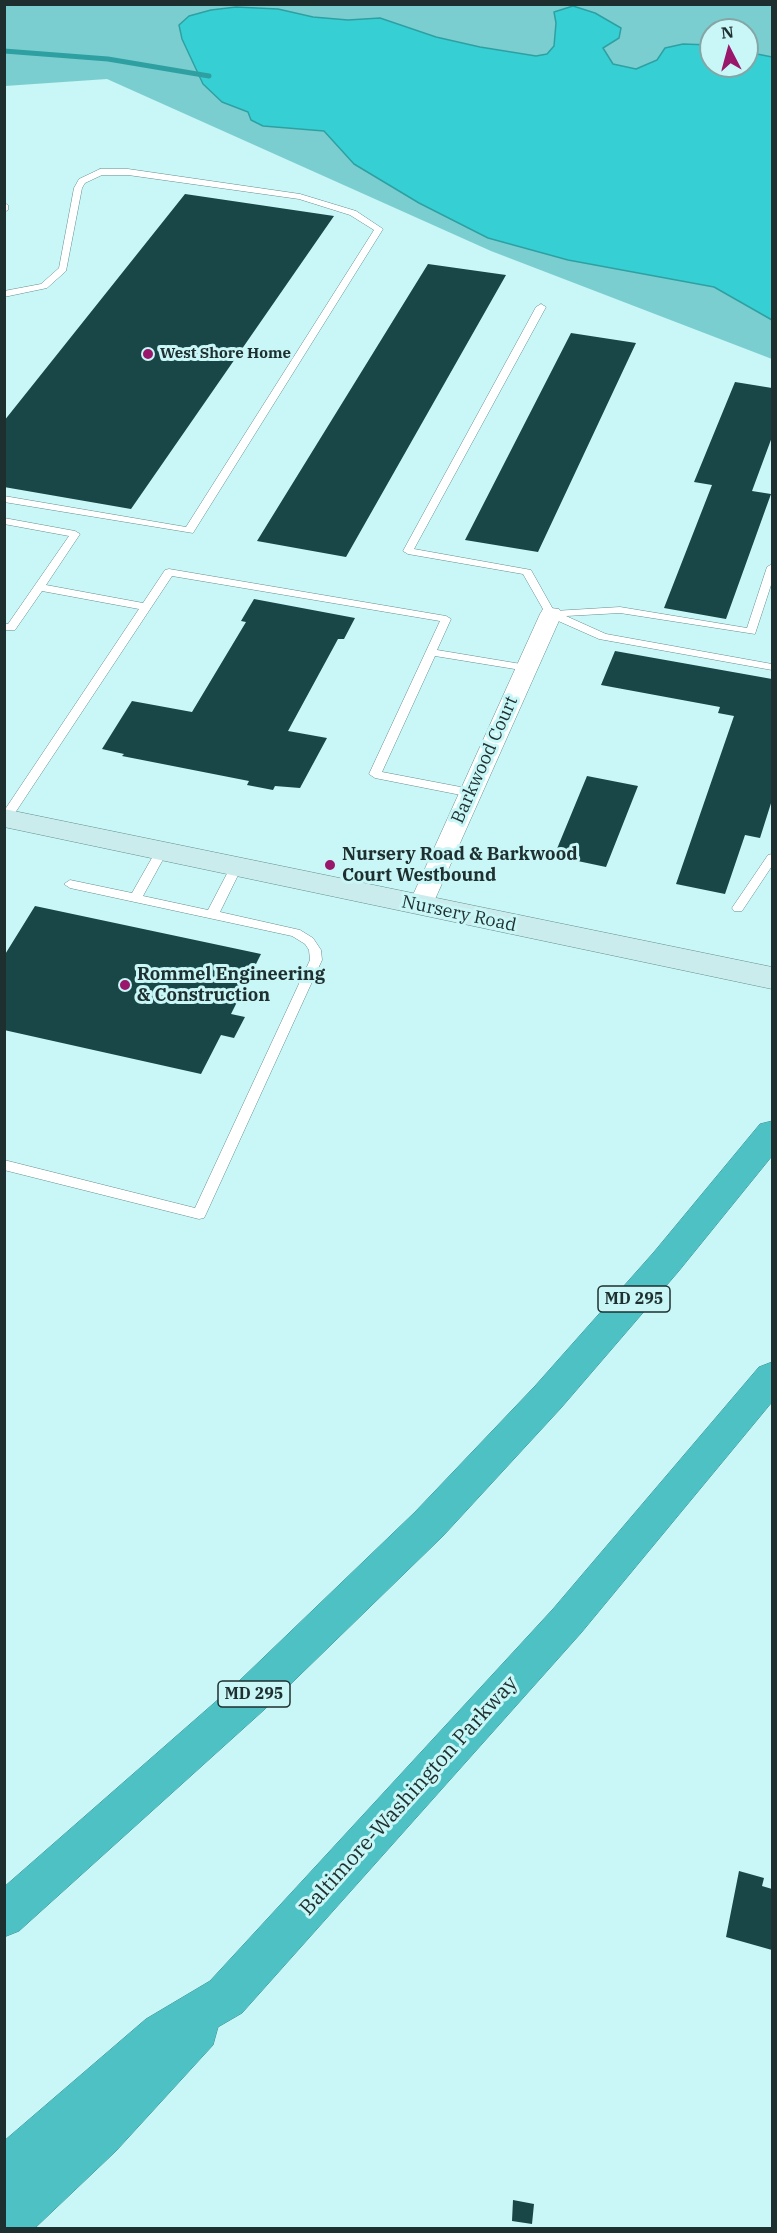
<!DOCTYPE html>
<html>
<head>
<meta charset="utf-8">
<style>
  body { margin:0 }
  #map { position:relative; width:777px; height:2233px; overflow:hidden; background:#c9f6f6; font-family:"IBM Plex Serif",serif }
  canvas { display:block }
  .frame { position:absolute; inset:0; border:6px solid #1e2f2f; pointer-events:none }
  .north { position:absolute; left:699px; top:18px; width:60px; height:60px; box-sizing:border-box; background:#c9f6f6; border:2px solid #85a6a6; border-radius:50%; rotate:354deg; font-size:16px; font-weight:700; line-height:24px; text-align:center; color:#1e2f2f }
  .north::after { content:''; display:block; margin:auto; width:21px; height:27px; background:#9a186c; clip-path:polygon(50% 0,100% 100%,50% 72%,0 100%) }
</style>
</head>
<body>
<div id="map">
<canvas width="777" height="2233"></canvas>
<div class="frame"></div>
<div class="north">N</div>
</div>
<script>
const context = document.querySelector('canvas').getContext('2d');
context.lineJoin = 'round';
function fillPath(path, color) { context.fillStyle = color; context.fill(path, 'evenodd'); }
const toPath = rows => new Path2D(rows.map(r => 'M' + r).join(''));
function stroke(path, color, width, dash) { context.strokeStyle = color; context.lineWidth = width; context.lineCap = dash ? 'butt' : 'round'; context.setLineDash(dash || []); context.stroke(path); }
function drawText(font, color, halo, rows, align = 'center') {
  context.font = font + ' "IBM Plex Serif",serif'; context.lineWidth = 6; context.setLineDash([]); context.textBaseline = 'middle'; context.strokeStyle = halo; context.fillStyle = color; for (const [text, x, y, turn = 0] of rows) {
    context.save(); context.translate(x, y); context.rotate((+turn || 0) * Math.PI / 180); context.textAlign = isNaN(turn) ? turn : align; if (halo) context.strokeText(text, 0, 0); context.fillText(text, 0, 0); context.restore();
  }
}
fillPath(toPath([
  [5,5,772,5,772,359,491,251,107,79,5,86],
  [711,30,747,30,747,66,711,66]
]), '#7bced0');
const water = toPath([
  [573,6,595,13,621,28,619,38,603,48,613,64,636,69,657,60,665,48,683,44,711,45,711,66,747,66,747,52,772,57,772,320,714,287,568,260,488,238,419,203,354,164,324,131,263,126,251,120,248,112,222,102,203,84,182,39,179,25,189,16,211,10,236,7,278,9,313,17,348,20,380,18,436,37,480,47,536,56,547,54,554,46,556,23,554,12,573,6]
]);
fillPath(water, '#36d0d4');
stroke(water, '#2fa0a2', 1.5);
stroke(toPath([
  [4,51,108,59,209,76]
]), '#2fa0a2', 5);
fillPath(toPath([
  [185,194,334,216,131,509,4,487,4,421],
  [428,264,506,275,346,557,257,541],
  [571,333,636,343,538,552,465,540],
  [735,382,772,388,772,437,752,491,771,494,726,619,664,608,712,485,694,482],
  [254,599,355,618,344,639,338,639,288,731,327,738,300,788,275,786,273,790,247,785,249,781,122,756,124,754,102,749,132,701,192,712,246,622,241,621],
  [615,651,772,679,772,800,760,838,745,835,725,894,676,884,734,716,718,713,720,707,601,685],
  [587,776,638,786,606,867,554,856],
  [35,906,261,954,231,1014,245,1017,234,1038,221,1035,201,1074,4,1030,4,956],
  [739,1871,764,1878,762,1886,772,1889,772,1950,726,1937],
  [513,2200,534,2204,532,2224,512,2221]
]), '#194647');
const service = toPath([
  [100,169,128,169,300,194,356,211,383,229,193,533,4,502,4,496,186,527,374,230,350,215,299,199,128,175,102,175,85,183,82,188,66,271,47,288,4,297,4,291,41,284,59,268,74,188,79,179,100,169],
  [4,203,8,205,8,210,4,212,4,203],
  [541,304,546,307,414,549,531,570,554,611,620,607,747,628,767,567,772,564,772,582,755,634,620,613,566,616,606,634,772,664,772,670,599,639,547,616,523,574,408,554,403,551,536,307,541,304],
  [4,518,75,531,80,534,46,585,143,603,165,570,169,569,446,616,451,619,437,650,527,665,533,668,527,671,435,656,382,772,471,789,475,790,477,793,475,796,471,797,375,778,369,774,440,621,172,576,9,822,4,823,4,811,139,609,42,591,15,630,4,630,4,624,8,624,69,536,4,524,4,518],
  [161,848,167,852,143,896,208,910,232,864,240,864,242,867,220,912,300,930,313,938,321,950,322,960,206,1214,204,1218,199,1219,4,1170,4,1160,195,1208,310,960,309,950,305,944,292,936,70,888,64,884,70,880,132,893,157,849,161,848],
  [772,854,772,866,742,911,734,911,732,908,734,905,768,855,772,854]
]);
const minor = toPath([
  [551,608,559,609,562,614,432,906,429,912,420,914,411,912,408,906,540,614,543,609,551,608]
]);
const secondary = toPath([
  [4,809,772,967,772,989,4,827,4,809]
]);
const motorway = toPath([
  [772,1121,772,1156,678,1272,561,1408,443,1536,265,1709,19,1931,4,1937,4,1887,237,1683,415,1512,535,1386,654,1252,760,1124,772,1121],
  [772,1362,772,1402,581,1633,242,2013,218,2027,213,2045,116,2151,35,2228,4,2228,4,2141,146,2019,210,1981,553,1609,759,1367,772,1362]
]);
stroke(service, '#658e8f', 1);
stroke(minor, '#658e8f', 1);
stroke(secondary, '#658e8f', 1);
stroke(motorway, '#3d8e90', 1);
fillPath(service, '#fff');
fillPath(minor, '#fff');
fillPath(secondary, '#caeced');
fillPath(motorway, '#4ec1c4');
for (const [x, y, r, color] of [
  [148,354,6,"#9a186c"],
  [330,865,6,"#9a186c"],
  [125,985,6,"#9a186c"]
]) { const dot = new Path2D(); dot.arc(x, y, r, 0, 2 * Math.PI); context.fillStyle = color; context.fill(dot); stroke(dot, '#c9f6f6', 2); }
drawText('bold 15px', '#1e2f2f', '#c9f6f6', [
  ["West Shore Home",160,354]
], 'left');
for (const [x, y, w] of [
  [634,1299,72],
  [254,1694,72]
]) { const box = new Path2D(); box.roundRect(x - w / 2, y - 13, w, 26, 4.5); context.fillStyle = '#c9f6f6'; context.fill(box); stroke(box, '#1e2f2f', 1.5); }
drawText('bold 16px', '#1e2f2f', null, [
  ["MD 295",634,1299],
  ["MD 295",254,1694]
]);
drawText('18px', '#1e2f2f', '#c9f6f6', [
  ["Barkwood Court",485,760,-66],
  ["Nursery Road",459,914,12]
]);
drawText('bold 18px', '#1e2f2f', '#c9f6f6', [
  ["Nursery Road & Barkwood",342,855],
  ["Court Westbound",342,876],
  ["Rommel Engineering",137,975],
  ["& Construction",137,996]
], 'left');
drawText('21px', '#1e2f2f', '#c9f6f6', [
  ["Baltimore-Washington Parkway",409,1796,-48]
]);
</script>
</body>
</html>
